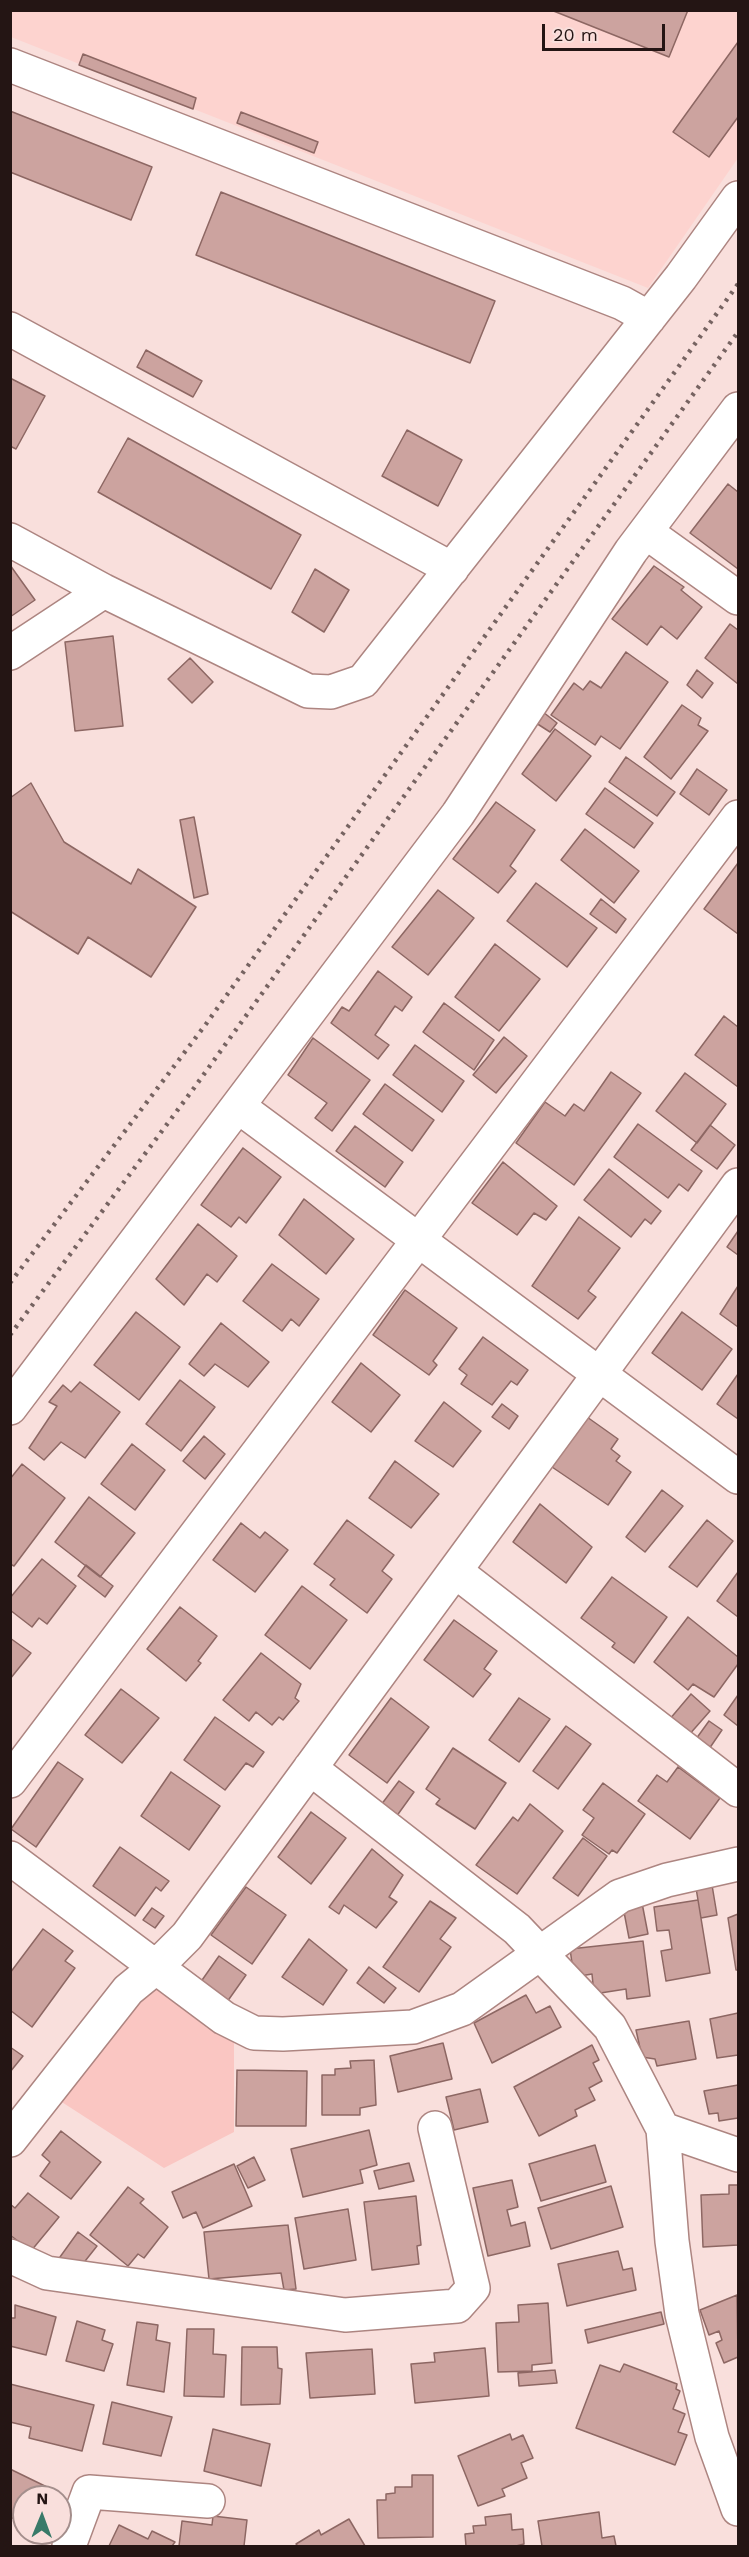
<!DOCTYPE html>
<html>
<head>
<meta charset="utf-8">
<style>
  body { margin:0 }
  #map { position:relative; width:749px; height:2557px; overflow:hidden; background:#f9dfdc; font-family:"Work Sans",sans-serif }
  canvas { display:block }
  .frame { position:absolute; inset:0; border:12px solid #241514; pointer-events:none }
  .north { position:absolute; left:12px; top:2485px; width:60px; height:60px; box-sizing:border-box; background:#f9dfdc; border:2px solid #a48e8c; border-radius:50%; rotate:1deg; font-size:16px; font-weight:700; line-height:24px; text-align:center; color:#241514 }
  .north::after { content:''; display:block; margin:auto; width:21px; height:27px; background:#397a69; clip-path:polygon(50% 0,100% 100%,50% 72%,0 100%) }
  .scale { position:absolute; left:542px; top:24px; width:123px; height:27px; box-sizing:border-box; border:3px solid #241514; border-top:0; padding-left:8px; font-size:18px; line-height:21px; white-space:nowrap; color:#241514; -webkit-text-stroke:4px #f9dfdc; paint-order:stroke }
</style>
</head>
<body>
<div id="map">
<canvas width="749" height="2557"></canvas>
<div class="frame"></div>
<div class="north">N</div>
<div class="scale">20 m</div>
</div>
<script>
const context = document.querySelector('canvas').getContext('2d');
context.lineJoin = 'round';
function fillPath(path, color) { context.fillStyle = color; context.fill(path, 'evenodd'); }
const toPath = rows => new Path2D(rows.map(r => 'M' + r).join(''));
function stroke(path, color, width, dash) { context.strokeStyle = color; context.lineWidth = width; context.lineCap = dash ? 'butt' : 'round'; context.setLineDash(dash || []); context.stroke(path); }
fillPath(toPath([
  [10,11,738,11,738,158,648,288,11,37]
]), '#fdd3cf');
fillPath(toPath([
  [148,1980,207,2028,234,2040,234,2132,164,2168,54,2097]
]), '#fac6c2');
const building = toPath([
  [551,10,688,10,669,57,551,10],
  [738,42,738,117,709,157,673,132,738,42],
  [83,54,196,98,193,109,79,65,83,54],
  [10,111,152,167,131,220,10,172,10,111],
  [241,112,318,142,314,153,237,123,241,112],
  [221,192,495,301,470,363,196,255,221,192],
  [146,350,202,381,193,397,137,367,146,350],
  [10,378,45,396,16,449,10,446,10,378],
  [407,430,462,460,438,506,382,476,407,430],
  [128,438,301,535,271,589,98,492,128,438],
  [728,484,738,492,738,569,690,533,728,484],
  [10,565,35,600,10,617,10,565],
  [654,566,684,587,681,590,702,607,677,639,661,626,647,645,612,619,654,566],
  [315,569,349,590,324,632,292,612,315,569],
  [730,624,738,630,738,684,705,658,730,624],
  [113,636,123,726,75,731,65,642,113,636],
  [626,652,668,682,620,749,601,736,595,745,551,715,574,683,583,690,590,681,601,688,626,652],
  [190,658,213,682,192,703,168,679,190,658],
  [697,670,713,683,702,698,687,685,697,670],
  [682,705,701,718,698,725,708,731,671,779,644,757,682,705],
  [543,712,557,723,550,732,536,723,543,712],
  [555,729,591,756,556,801,522,774,555,729],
  [626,757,675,792,657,816,609,782,626,757],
  [697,769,727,790,709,815,680,794,697,769],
  [31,783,64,842,131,884,138,869,196,907,151,977,88,937,78,954,10,911,10,798,31,783],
  [605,788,653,823,634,848,586,814,605,788],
  [496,802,535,830,510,866,516,871,498,893,453,859,496,802],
  [194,817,208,894,194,898,180,820,194,817],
  [585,829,639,871,614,903,561,860,585,829],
  [738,863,738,934,704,909,738,863],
  [536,883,597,928,567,967,507,921,536,883],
  [438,890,474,918,428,975,392,947,438,890],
  [601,899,626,919,616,933,590,914,601,899],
  [495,944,540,979,499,1031,455,997,495,944],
  [378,971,412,997,402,1011,395,1006,375,1035,389,1045,378,1059,331,1023,342,1007,349,1011,378,971],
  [444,1003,494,1040,474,1070,423,1032,444,1003],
  [724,1016,738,1027,738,1087,695,1055,724,1016],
  [504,1037,527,1056,496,1093,473,1075,504,1037],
  [313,1038,370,1080,332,1131,315,1118,327,1103,288,1075,313,1038],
  [415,1045,464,1081,442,1112,393,1075,415,1045],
  [611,1072,641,1093,574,1185,516,1143,545,1102,565,1116,574,1104,584,1111,611,1072],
  [685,1073,726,1104,697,1143,656,1111,685,1073],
  [385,1084,434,1120,412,1151,363,1114,385,1084],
  [638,1124,702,1171,688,1191,679,1184,668,1198,614,1157,638,1124],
  [710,1125,735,1145,717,1169,691,1150,710,1125],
  [355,1126,403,1162,385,1187,336,1151,355,1126],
  [243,1148,281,1177,246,1223,239,1217,231,1227,201,1205,243,1148],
  [503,1162,557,1206,546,1220,534,1213,517,1235,472,1203,503,1162],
  [609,1169,661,1211,651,1224,645,1219,631,1237,584,1200,609,1169],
  [304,1199,354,1239,326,1274,279,1235,304,1199],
  [579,1217,620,1248,588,1291,596,1297,578,1319,532,1286,579,1217],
  [198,1224,237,1256,217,1282,207,1274,184,1305,156,1279,198,1224],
  [738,1231,738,1255,727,1247,738,1231],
  [272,1264,319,1299,299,1326,291,1319,282,1331,243,1301,272,1264],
  [738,1286,738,1327,720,1314,738,1286],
  [405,1290,457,1328,433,1361,437,1365,429,1375,373,1335,405,1290],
  [136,1312,180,1347,139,1400,94,1365,136,1312],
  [682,1312,732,1349,702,1390,652,1353,682,1312],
  [221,1323,269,1362,248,1387,215,1364,204,1376,189,1364,221,1323],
  [483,1337,528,1370,517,1385,511,1381,492,1405,461,1384,467,1375,459,1369,483,1337],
  [361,1363,400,1395,371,1432,332,1402,361,1363],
  [738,1374,738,1419,717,1404,738,1374],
  [180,1380,215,1407,181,1451,146,1424,180,1380],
  [80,1382,120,1412,85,1458,61,1442,44,1460,29,1448,57,1406,49,1402,63,1385,71,1392,80,1382],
  [444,1402,481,1431,453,1467,415,1441,444,1402],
  [502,1404,518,1416,509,1429,492,1417,502,1404],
  [587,1417,618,1439,611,1449,620,1456,616,1461,631,1472,608,1505,552,1467,587,1417],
  [204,1436,225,1454,205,1479,183,1461,204,1436],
  [132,1444,165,1470,135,1510,101,1484,132,1444],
  [395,1461,439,1494,411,1528,369,1498,395,1461],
  [22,1464,65,1498,14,1566,10,1564,10,1479,22,1464],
  [662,1490,683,1506,645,1552,626,1537,662,1490],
  [89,1497,135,1533,100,1577,55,1542,89,1497],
  [540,1504,592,1547,566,1583,513,1542,540,1504],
  [347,1520,394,1555,382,1571,392,1579,367,1613,330,1585,335,1579,314,1564,347,1520],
  [707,1520,733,1541,697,1587,669,1567,707,1520],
  [241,1523,260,1538,265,1532,288,1550,255,1592,213,1560,241,1523],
  [42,1559,76,1586,47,1624,39,1618,32,1627,10,1610,10,1598,42,1559],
  [86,1565,113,1586,105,1597,78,1576,86,1565],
  [738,1572,738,1617,717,1601,738,1572],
  [612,1577,667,1617,634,1663,612,1647,615,1643,581,1618,612,1577],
  [302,1586,347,1620,310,1669,265,1635,302,1586],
  [180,1607,217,1636,198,1661,201,1663,186,1681,147,1649,180,1607],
  [688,1617,738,1657,738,1664,714,1697,693,1684,688,1690,654,1662,688,1617],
  [454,1620,497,1651,484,1669,491,1674,473,1697,424,1660,454,1620],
  [10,1638,31,1653,10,1679,10,1638],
  [261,1653,301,1684,295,1698,299,1701,283,1720,279,1717,272,1725,256,1712,249,1721,223,1700,261,1653],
  [121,1689,159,1718,122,1763,85,1735,121,1689],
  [691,1694,710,1711,688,1736,669,1720,691,1694],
  [738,1695,738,1726,724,1715,738,1695],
  [391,1698,429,1727,387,1783,349,1755,391,1698],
  [519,1698,550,1719,519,1762,489,1740,519,1698],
  [215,1717,264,1752,253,1767,246,1763,225,1790,184,1760,215,1717],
  [709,1721,722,1730,709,1749,696,1739,709,1721],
  [566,1726,591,1744,558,1789,533,1771,566,1726],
  [453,1748,506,1783,475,1829,436,1804,440,1799,426,1789,453,1748],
  [58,1762,83,1779,36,1847,11,1829,58,1762],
  [678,1767,720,1798,690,1839,638,1801,657,1775,667,1782,678,1767],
  [171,1772,220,1806,189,1850,141,1816,171,1772],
  [399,1781,414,1792,396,1817,381,1805,399,1781],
  [603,1783,645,1814,617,1853,612,1850,609,1854,582,1835,594,1818,583,1810,603,1783],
  [530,1804,563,1831,517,1894,476,1865,513,1817,518,1821,530,1804],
  [311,1812,346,1838,311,1884,278,1857,311,1812],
  [583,1838,607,1856,578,1896,553,1878,583,1838],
  [120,1847,169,1881,161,1891,156,1887,135,1916,93,1886,120,1847],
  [372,1849,403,1875,389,1897,397,1902,376,1928,344,1905,339,1914,329,1907,372,1849],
  [712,1885,717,1915,701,1918,696,1888,712,1885],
  [246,1887,286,1915,252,1964,211,1935,246,1887],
  [698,1900,710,1973,666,1981,661,1951,672,1949,669,1930,657,1931,654,1907,698,1900],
  [430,1901,456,1918,440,1939,451,1947,419,1992,383,1967,430,1901],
  [642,1903,648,1934,629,1938,624,1912,642,1903],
  [152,1908,164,1916,155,1928,143,1920,152,1908],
  [738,1914,738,1970,736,1970,728,1918,738,1914],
  [43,1929,73,1951,65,1961,75,1968,32,2027,10,2010,10,1973,43,1929],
  [309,1939,347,1970,323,2005,282,1977,309,1939],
  [643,1941,650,1996,627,1999,626,1989,594,1994,592,1974,574,1977,570,1949,643,1941],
  [219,1956,246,1975,227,2002,200,1983,219,1956],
  [369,1967,396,1988,384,2003,357,1983,369,1967],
  [526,1995,536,2013,550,2006,561,2027,492,2063,474,2023,526,1995],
  [738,2013,738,2055,717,2058,710,2019,738,2013],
  [689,2021,696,2059,657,2066,655,2059,642,2057,636,2030,689,2021],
  [443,2043,452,2079,398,2092,390,2056,443,2043],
  [592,2045,599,2060,593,2063,602,2081,589,2088,595,2100,575,2110,577,2116,539,2136,514,2087,592,2045],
  [10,2047,23,2056,10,2072,10,2047],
  [374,2060,376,2105,360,2108,360,2115,322,2115,322,2075,335,2075,335,2069,351,2068,350,2061,374,2060],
  [237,2070,307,2071,306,2126,236,2126,237,2070],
  [738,2085,738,2118,719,2121,718,2113,709,2114,704,2091,738,2085],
  [480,2089,488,2122,454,2130,446,2097,480,2089],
  [369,2130,377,2165,360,2170,363,2183,303,2197,291,2149,369,2130],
  [61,2131,101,2162,71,2199,40,2176,50,2162,42,2155,61,2131],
  [595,2145,606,2182,541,2201,529,2164,595,2145],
  [254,2157,265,2180,248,2188,237,2166,254,2157],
  [409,2163,414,2181,379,2189,374,2171,409,2163],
  [234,2164,252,2206,203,2228,196,2212,183,2218,172,2192,234,2164],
  [512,2180,518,2207,507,2210,511,2226,525,2222,530,2246,488,2256,473,2188,512,2180],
  [729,2185,738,2185,738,2245,703,2247,701,2195,729,2194,729,2185],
  [611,2186,623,2227,551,2249,538,2208,611,2186],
  [128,2187,144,2199,140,2203,168,2227,144,2258,138,2254,128,2266,90,2235,128,2187],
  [28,2193,59,2217,31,2251,10,2235,10,2204,15,2208,28,2193],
  [416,2196,421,2245,417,2246,419,2264,372,2270,364,2202,416,2196],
  [348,2209,356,2260,304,2269,295,2218,348,2209],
  [288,2225,296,2289,284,2290,281,2273,209,2279,204,2232,288,2225],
  [78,2232,97,2246,78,2270,60,2257,78,2232],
  [618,2251,623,2270,632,2268,636,2290,567,2306,558,2264,618,2251],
  [737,2295,738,2357,724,2363,716,2343,722,2340,719,2331,709,2335,700,2310,737,2295],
  [548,2303,552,2363,532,2365,532,2371,498,2372,496,2323,519,2322,518,2305,548,2303],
  [15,2305,56,2317,46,2355,10,2346,10,2318,15,2318,15,2305],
  [661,2312,664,2324,588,2343,585,2330,661,2312],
  [77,2321,105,2330,102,2340,113,2344,104,2371,66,2361,77,2321],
  [137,2322,158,2325,156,2340,170,2343,164,2392,127,2385,137,2322],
  [187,2329,214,2329,213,2354,226,2355,224,2397,184,2396,187,2329],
  [242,2347,277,2347,278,2368,282,2369,280,2404,241,2405,242,2347],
  [485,2348,489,2396,415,2403,411,2364,435,2362,434,2353,485,2348],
  [372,2349,375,2394,310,2398,306,2353,372,2349],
  [624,2364,677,2384,676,2389,680,2391,673,2409,685,2414,678,2432,687,2435,675,2465,576,2428,600,2365,620,2372,624,2364],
  [555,2370,557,2383,519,2386,518,2373,555,2370],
  [10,2384,94,2405,82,2451,29,2438,31,2427,10,2422,10,2384],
  [112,2402,172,2417,161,2456,103,2444,112,2402],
  [213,2429,270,2444,261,2486,204,2471,213,2429],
  [510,2434,512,2440,523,2435,533,2458,521,2463,527,2478,502,2489,505,2496,478,2506,458,2456,510,2434],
  [10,2469,49,2488,45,2497,24,2497,24,2523,10,2517,10,2469],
  [412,2475,433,2475,433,2537,378,2538,377,2500,386,2500,386,2494,395,2493,395,2487,412,2487,412,2475],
  [599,2512,602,2538,614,2536,616,2546,542,2546,538,2521,599,2512],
  [511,2514,512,2530,523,2529,524,2544,516,2546,466,2546,465,2534,474,2533,473,2526,486,2525,485,2517,511,2514],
  [213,2516,247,2520,244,2546,179,2546,182,2521,212,2525,213,2516],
  [349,2519,365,2546,298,2546,296,2544,319,2530,321,2535,349,2519],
  [119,2525,148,2539,152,2531,175,2542,172,2546,109,2546,119,2525]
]);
fillPath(building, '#cca39f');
stroke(building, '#8d6763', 1.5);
const minor = toPath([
  [10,65,622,303,649,318],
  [10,329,452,569],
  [646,532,738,598],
  [10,540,104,591,308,691,331,692,363,681,681,277,738,198],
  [10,653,104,591],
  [239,1107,738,1477],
  [10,1408,458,814,631,551,738,409],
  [455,1571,738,1790],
  [310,1768,517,1929,610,2027,663,2129,738,2155],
  [10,1781,738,817],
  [10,1858,224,2018,254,2033,283,2034,413,2027,462,2009,620,1896,667,1880,738,1864],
  [663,2129,672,2241,682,2314,712,2437,738,2509],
  [10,2140,128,1990,155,1968,187,1936,738,1185],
  [10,2256,47,2273,345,2315,457,2306,473,2288,435,2128],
  [69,2546,89,2492,208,2501]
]);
stroke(minor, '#ad8581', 36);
stroke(minor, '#fff', 33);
stroke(toPath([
  [10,1283,206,1024,738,284],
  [10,1335,194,1088,738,332]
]), '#766361', 4.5, [3, 6]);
</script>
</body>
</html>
